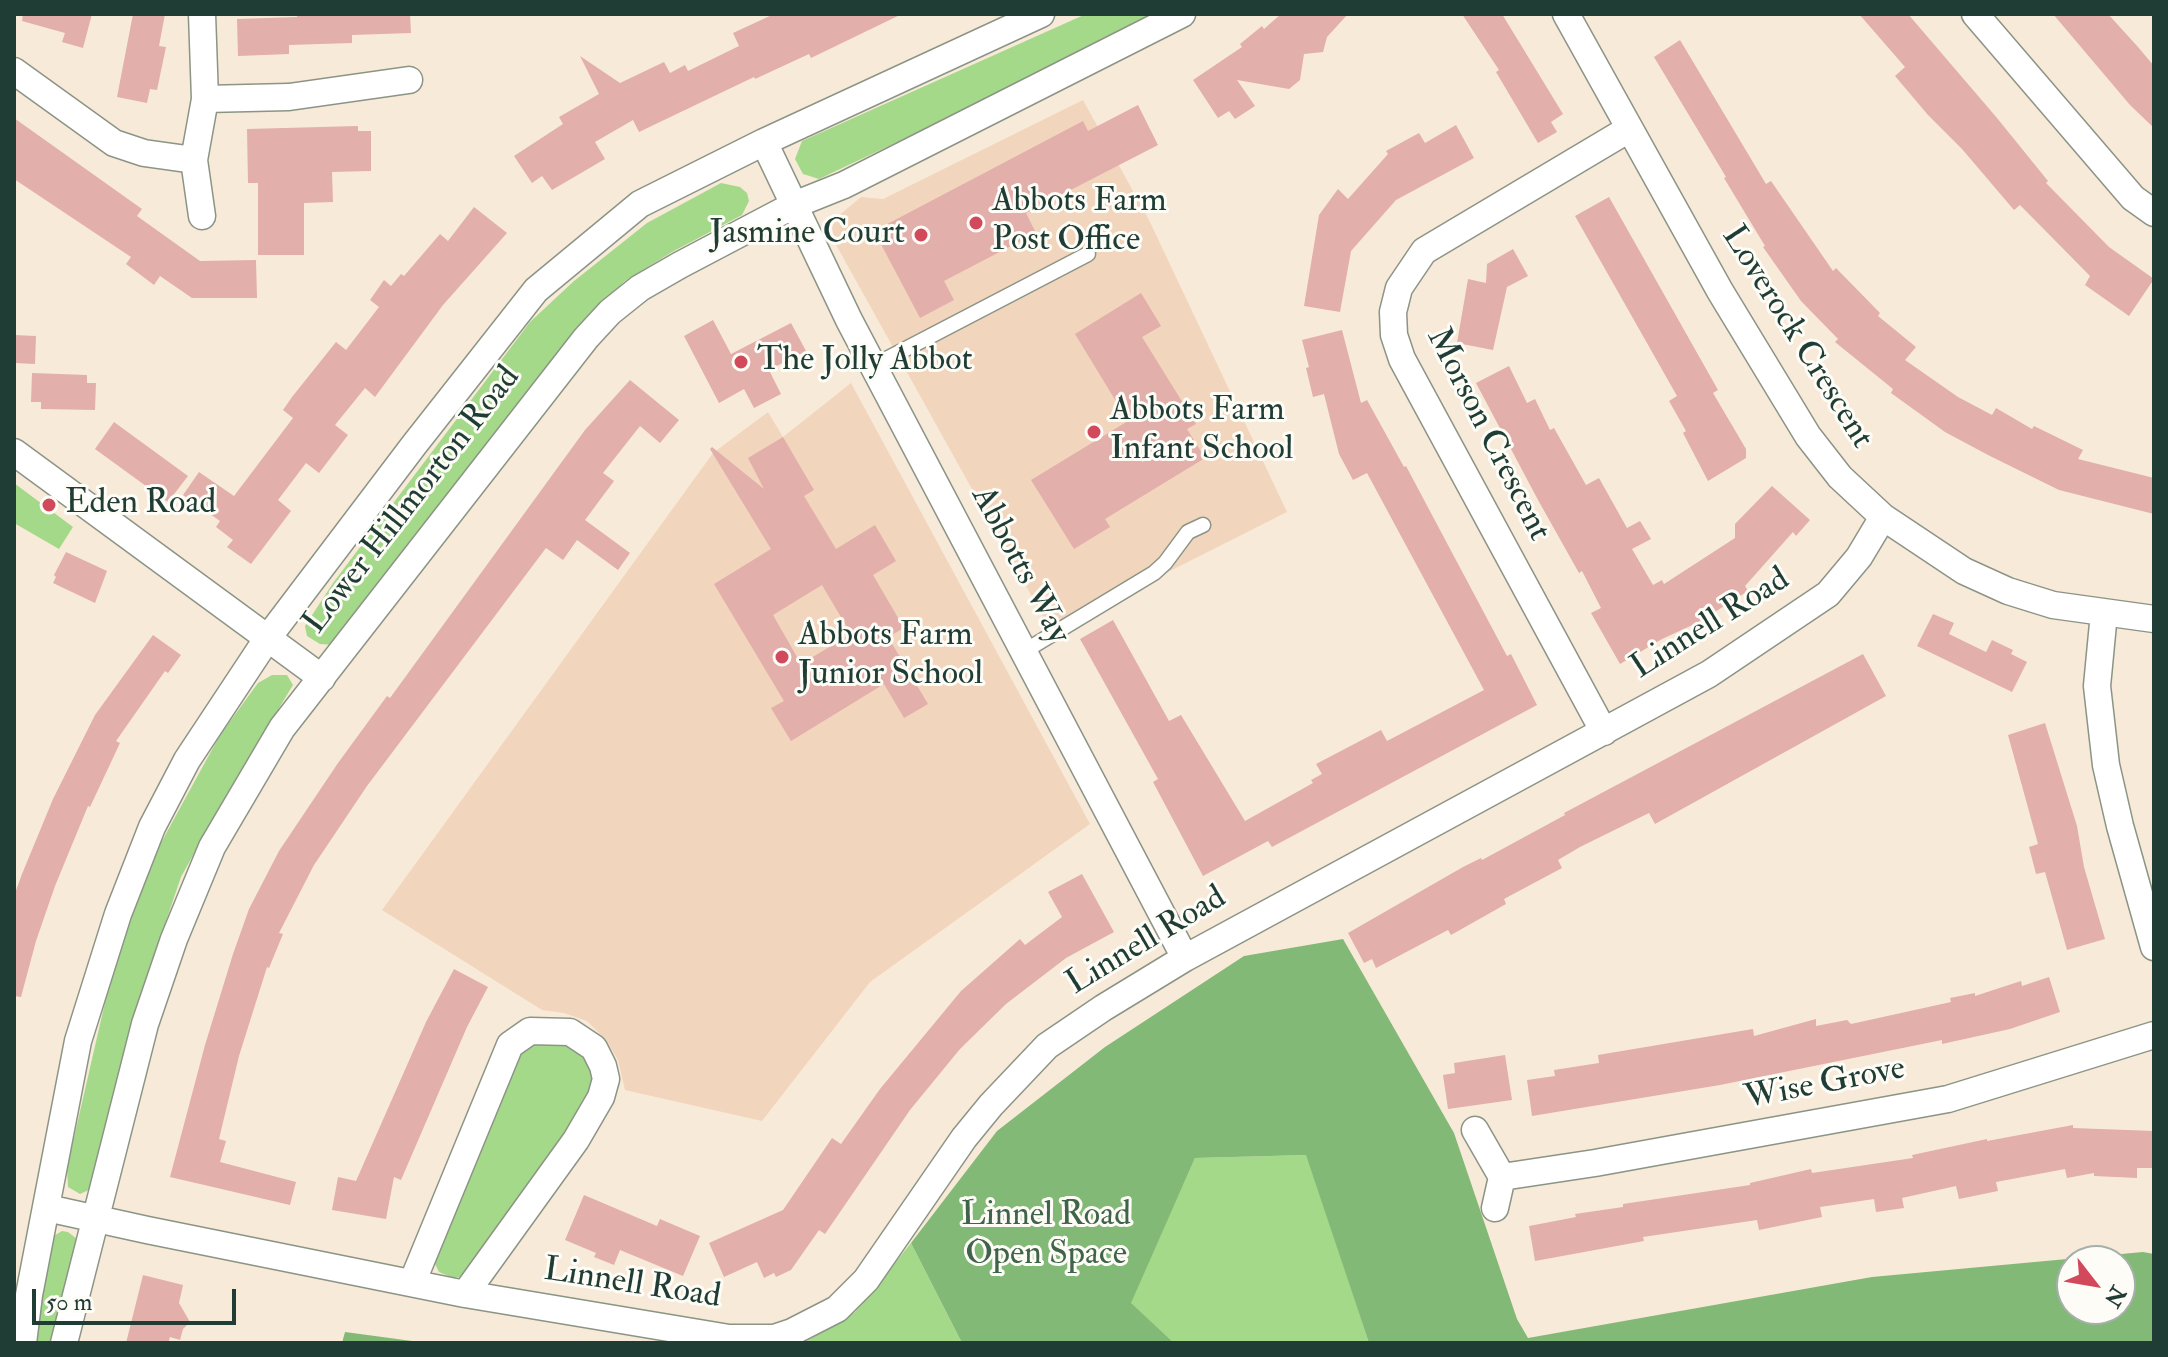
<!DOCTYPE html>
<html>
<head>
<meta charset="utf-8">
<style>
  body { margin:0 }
  #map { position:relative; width:2168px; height:1357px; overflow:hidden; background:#f8ead8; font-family:"IM FELL Double Pica",serif }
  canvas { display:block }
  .frame { position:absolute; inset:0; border:16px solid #1f3d34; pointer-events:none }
  .north { position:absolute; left:2056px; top:1245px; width:80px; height:80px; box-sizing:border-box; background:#fdfcf7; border:2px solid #a4b0a9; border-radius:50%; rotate:121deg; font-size:22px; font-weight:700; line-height:32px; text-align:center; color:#1f3d34 }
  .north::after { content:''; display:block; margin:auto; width:28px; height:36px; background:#d1495b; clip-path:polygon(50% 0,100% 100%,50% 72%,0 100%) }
  .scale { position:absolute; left:32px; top:1289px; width:204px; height:36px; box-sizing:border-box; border:4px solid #1f3d34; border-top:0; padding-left:10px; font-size:24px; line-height:28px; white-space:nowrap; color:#1f3d34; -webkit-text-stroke:6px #fdfcf7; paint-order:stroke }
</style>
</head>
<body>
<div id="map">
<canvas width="2168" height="1357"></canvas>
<div class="frame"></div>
<div class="north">N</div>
<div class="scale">50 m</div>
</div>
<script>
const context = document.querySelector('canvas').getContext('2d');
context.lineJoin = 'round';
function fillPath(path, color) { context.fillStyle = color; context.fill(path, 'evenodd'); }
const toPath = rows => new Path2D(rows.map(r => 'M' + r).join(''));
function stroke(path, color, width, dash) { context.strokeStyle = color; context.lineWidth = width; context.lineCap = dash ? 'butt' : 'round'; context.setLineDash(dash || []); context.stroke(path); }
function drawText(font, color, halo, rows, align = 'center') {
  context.font = font + ' "IM FELL Double Pica",serif'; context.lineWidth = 6; context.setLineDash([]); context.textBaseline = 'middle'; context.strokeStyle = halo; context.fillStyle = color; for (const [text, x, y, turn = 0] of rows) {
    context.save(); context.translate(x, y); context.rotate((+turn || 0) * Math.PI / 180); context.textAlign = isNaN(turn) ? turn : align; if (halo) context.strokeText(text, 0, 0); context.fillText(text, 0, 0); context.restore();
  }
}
fillPath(toPath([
  [1083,100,1149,220,1287,512,1051,631,835,243,831,222,861,197,883,199],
  [851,383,1090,824,870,982,762,1121,625,1090,618,1060,606,1040,587,1021,564,1013,542,1010,382,910,713,453,768,412,783,437]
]), '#f2d5bd');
fillPath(toPath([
  [1086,14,1155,14,1024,82,819,179,803,174,795,159,802,141],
  [721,183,740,187,747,193,749,201,742,215,672,252,625,281,588,317,551,361,334,645,320,644,307,636,305,626,333,583,530,322,574,281,647,223],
  [14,483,73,527,59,549,14,523],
  [272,675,287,675,293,685,227,794,181,877,137,1006,93,1188,80,1194,68,1187,67,1168,112,972,151,861,220,735,258,683],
  [543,1039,569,1042,586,1051,594,1081,549,1161,469,1275,453,1278,439,1272,434,1262,518,1052],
  [1307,1155,1369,1343,1174,1343,1130,1303,1195,1158],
  [62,1231,68,1232,77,1239,50,1343,34,1343,52,1237],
  [911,1243,962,1343,804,1343,855,1312]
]), '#a4d98a');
fillPath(toPath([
  [1343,939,1454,1133,1517,1319,1528,1338,1872,1277,2143,1252,2154,1254,2154,1343,1369,1343,1306,1155,1195,1158,1131,1303,1174,1343,962,1343,911,1243,997,1131,1105,1047,1244,956],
  [2072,1261,2120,1261,2120,1309,2072,1309],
  [345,1332,427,1343,342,1343]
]), '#83b976');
fillPath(toPath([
  [23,14,92,14,83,48,62,42,65,33,22,21],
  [133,14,165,14,159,46,166,47,157,90,150,89,147,103,117,97],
  [297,14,410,14,411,33,352,35,352,43,289,45,289,54,238,56,237,19,297,17],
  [774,14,902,14,811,58,809,54,755,79,754,77,639,132,633,120,595,142,605,159,552,190,542,176,532,183,514,156,563,124,559,117,599,94,580,56,620,83,664,62,670,73,685,65,688,71,739,46,733,33],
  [1281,14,1348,14,1327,37,1323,52,1304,54,1300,80,1289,89,1237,80,1255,106,1235,119,1229,111,1218,118,1193,80,1242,47,1240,44,1262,26,1264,29],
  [1462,14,1502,14,1563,114,1551,122,1557,132,1538,143,1496,72,1499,70],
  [1859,14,1908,14,1997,118,2048,181,2046,183,2109,247,2154,279,2129,316,2085,285,2090,276,2020,205,2014,210,1962,149,1928,115,1895,76,1905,67],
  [2053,14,2108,14,2138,47,2154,66,2154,128,2130,105],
  [1680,40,1766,184,1771,181,1833,271,1836,268,1880,313,1878,316,1916,347,1905,360,1958,397,1992,415,1996,408,2032,429,2034,426,2083,450,2078,459,2154,478,2154,514,2059,490,1988,455,1945,432,1891,393,1893,389,1835,342,1838,339,1801,301,1763,247,1765,246,1724,178,1726,177,1654,57],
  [1138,105,1158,145,1026,213,1036,233,944,281,954,300,920,318,874,231,1083,121,1088,131],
  [14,118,142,209,137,216,200,261,256,260,257,298,192,298,160,276,154,285,126,264,131,257,14,179],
  [1456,125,1474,158,1396,200,1351,251,1340,312,1304,306,1319,215,1338,189,1348,199,1388,154,1386,151,1419,133,1425,143],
  [358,126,358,131,371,131,371,171,332,172,333,202,304,203,304,255,258,255,258,183,248,183,247,129],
  [1609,197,1718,390,1713,393,1746,449,1746,458,1708,481,1683,433,1686,431,1669,401,1677,396,1575,216],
  [474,207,507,233,443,305,375,397,365,388,335,425,348,435,319,473,306,463,278,500,291,511,251,564,227,547,233,540,216,527,220,521,183,495,199,472,234,496,293,418,283,410,292,397,336,342,346,350,379,307,370,300,384,280,391,286,401,274,404,276,440,234,448,241],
  [1513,249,1528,276,1507,287,1493,350,1457,343,1468,279,1486,283,1487,264],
  [1141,293,1161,326,1142,337,1196,424,1187,429,1205,458,1105,519,1110,527,1074,549,1031,480,1128,421,1075,334],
  [713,320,731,354,791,323,806,351,769,370,781,394,754,408,744,389,719,403,684,336],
  [1342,330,1361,403,1367,400,1404,467,1406,466,1507,656,1511,654,1537,705,1272,847,1268,841,1203,876,1153,782,1158,779,1080,639,1113,620,1169,721,1181,715,1245,821,1313,783,1311,780,1322,774,1316,764,1381,730,1387,741,1484,690,1367,473,1353,480,1339,454,1324,394,1313,397,1306,368,1309,367,1302,340],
  [14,335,36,336,35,364,14,363],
  [1509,366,1527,403,1535,399,1550,430,1554,428,1586,485,1599,478,1627,528,1640,521,1651,539,1632,549,1653,585,1662,580,1664,584,1735,538,1735,524,1772,486,1810,520,1796,536,1793,532,1745,586,1748,591,1699,622,1662,639,1620,664,1591,613,1601,608,1582,571,1579,573,1538,500,1476,383],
  [32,373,87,375,87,383,96,383,95,410,41,409,41,402,31,402],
  [630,380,679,420,660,443,640,426,603,473,614,481,585,520,630,553,618,570,577,540,563,560,546,548,367,786,314,865,279,933,283,934,269,968,267,967,239,1056,219,1139,226,1141,220,1162,296,1182,290,1205,170,1177,205,1045,233,954,249,909,279,851,338,763,387,696,390,698,585,430],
  [114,422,188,476,168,502,95,449],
  [783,437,814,490,804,496,836,549,875,525,896,561,873,575,904,628,888,637,928,704,904,718,884,684,791,741,771,708,784,701,714,584,771,549,710,449,712,447,764,489,748,458],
  [822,585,851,634,801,664,773,615],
  [66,552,107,571,95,603,53,583,56,577,54,575],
  [1933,614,1954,623,1949,634,1986,652,1992,640,2013,650,2011,654,2027,662,2012,692,1917,646],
  [153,635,181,655,168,673,165,671,116,741,120,743,90,807,88,806,55,886,36,941,21,997,14,996,14,896,22,874,53,799,95,715],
  [1863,654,1886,696,1655,824,1649,813,1580,847,1558,860,1562,868,1504,899,1506,904,1451,935,1448,930,1376,968,1372,959,1364,963,1348,933,1463,867,1481,858,1482,860,1565,815,1564,813],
  [2045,723,2077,826,2084,867,2105,939,2067,950,2045,872,2036,874,2029,847,2038,844,2008,735],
  [1082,874,1114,932,1066,958,1006,1004,960,1049,910,1110,825,1234,819,1230,791,1270,776,1277,774,1273,764,1278,757,1262,724,1277,709,1243,783,1210,832,1138,841,1144,880,1089,961,991,1020,939,1025,945,1062,917,1048,892],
  [454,969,488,987,467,1027,401,1180,394,1177,386,1219,332,1210,338,1177,356,1181,426,1022],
  [2049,977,2060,1012,2010,1029,1942,1044,1942,1040,1720,1085,1532,1116,1527,1080,1555,1076,1554,1070,1599,1063,1598,1055,1753,1029,1754,1036,1816,1019,1816,1026,1847,1020,1851,1024,1951,1002,1950,998,1975,993,1975,996,2021,981,2022,986],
  [1505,1055,1512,1100,1448,1109,1443,1075,1455,1073,1454,1063],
  [2073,1125,2073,1128,2154,1131,2154,1168,2137,1168,2137,1178,2094,1176,2094,1173,2067,1178,2065,1169,1996,1182,1998,1191,1959,1199,1956,1186,1902,1198,1904,1208,1876,1212,1874,1199,1820,1207,1822,1217,1759,1230,1757,1220,1643,1237,1644,1241,1535,1261,1529,1226,1576,1217,1575,1214,1623,1207,1623,1204,1750,1185,1750,1183,1811,1169,1812,1173,1913,1158,1912,1155,1987,1139,1987,1141],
  [584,1195,657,1226,660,1219,700,1236,683,1276,620,1250,614,1265,594,1257,596,1253,565,1240],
  [143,1275,183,1285,179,1303,190,1322,183,1329,180,1340,170,1337,168,1343,126,1343]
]), '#e2afab');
const service = toPath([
  [873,366,1088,254],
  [1023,652,1154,573,1165,563,1188,532,1203,525]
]);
const minor = toPath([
  [202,14,205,99,194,160,202,216],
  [1566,14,1720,291,1808,436,1840,477,1883,517,1964,571,2008,591,2053,605,2154,619],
  [1975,14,2133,198,2154,213],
  [14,71,114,143,144,153,194,160],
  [205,99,289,97,409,80],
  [764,142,849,320,1185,958],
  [14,452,322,678],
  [2104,613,2097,686,2106,765,2120,826,2154,947],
  [1604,732,1402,359,1394,335,1393,312,1399,288,1424,251,1629,129],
  [1475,1130,1502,1177,1495,1208],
  [1502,1177,1595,1163,1948,1099,2154,1035],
  [47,1208,147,1230,465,1294,729,1338,774,1338,792,1332,837,1309,866,1280,964,1138,991,1105,1047,1046,1103,1008,1185,958,1709,674,1828,594,1859,557,1883,517],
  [412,1283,510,1045,530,1031,570,1032,594,1048,603,1066,606,1079,601,1097,576,1140,465,1294],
  [23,1343,29,1295,78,1041,118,914,152,827,187,760,267,639,414,445,536,290,640,204,764,142,1041,14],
  [64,1343,145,1024,174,939,212,847,282,728,586,338,610,312,640,288,680,265,794,205,844,185,1182,14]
]);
stroke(service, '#8c9486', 17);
stroke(minor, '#8c9486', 29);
stroke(service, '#fff', 14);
stroke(minor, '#fff', 26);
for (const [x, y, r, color] of [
  [976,223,8,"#d1495b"],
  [921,235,8,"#d1495b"],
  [741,362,8,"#d1495b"],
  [1094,432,8,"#d1495b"],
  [49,505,8,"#d1495b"],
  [782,657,8,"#d1495b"]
]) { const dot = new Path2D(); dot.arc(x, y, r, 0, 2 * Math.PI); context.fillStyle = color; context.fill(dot); stroke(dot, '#fdfcf7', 3); }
drawText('34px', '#1f3d34', '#fdfcf7', [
  ["Abbots Farm",992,203],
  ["Post Office",992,242],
  ["Jasmine Court",905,235,"right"],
  ["The Jolly Abbot",757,362],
  ["Abbots Farm",1110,412],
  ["Infant School",1110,451],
  ["Eden Road",65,505],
  ["Abbots Farm",798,637],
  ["Junior School",798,676]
], 'left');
drawText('34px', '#1f3d34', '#fdfcf7', [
  ["Loverock Crescent",1796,338,58],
  ["Morson Crescent",1487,435,63],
  ["Lower Hillmorton Road",413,501,-52],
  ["Abbotts Way",1019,566,62],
  ["Linnell Road",1711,625,-32],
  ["Linnell Road",1147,942,-31],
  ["Wise Grove",1825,1085,-11],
  ["Linnell Road",632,1285,9]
]);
drawText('34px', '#40644a', '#fdfcf7', [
  ["Linnel Road",1046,1217],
  ["Open Space",1046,1256]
]);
</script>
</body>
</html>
